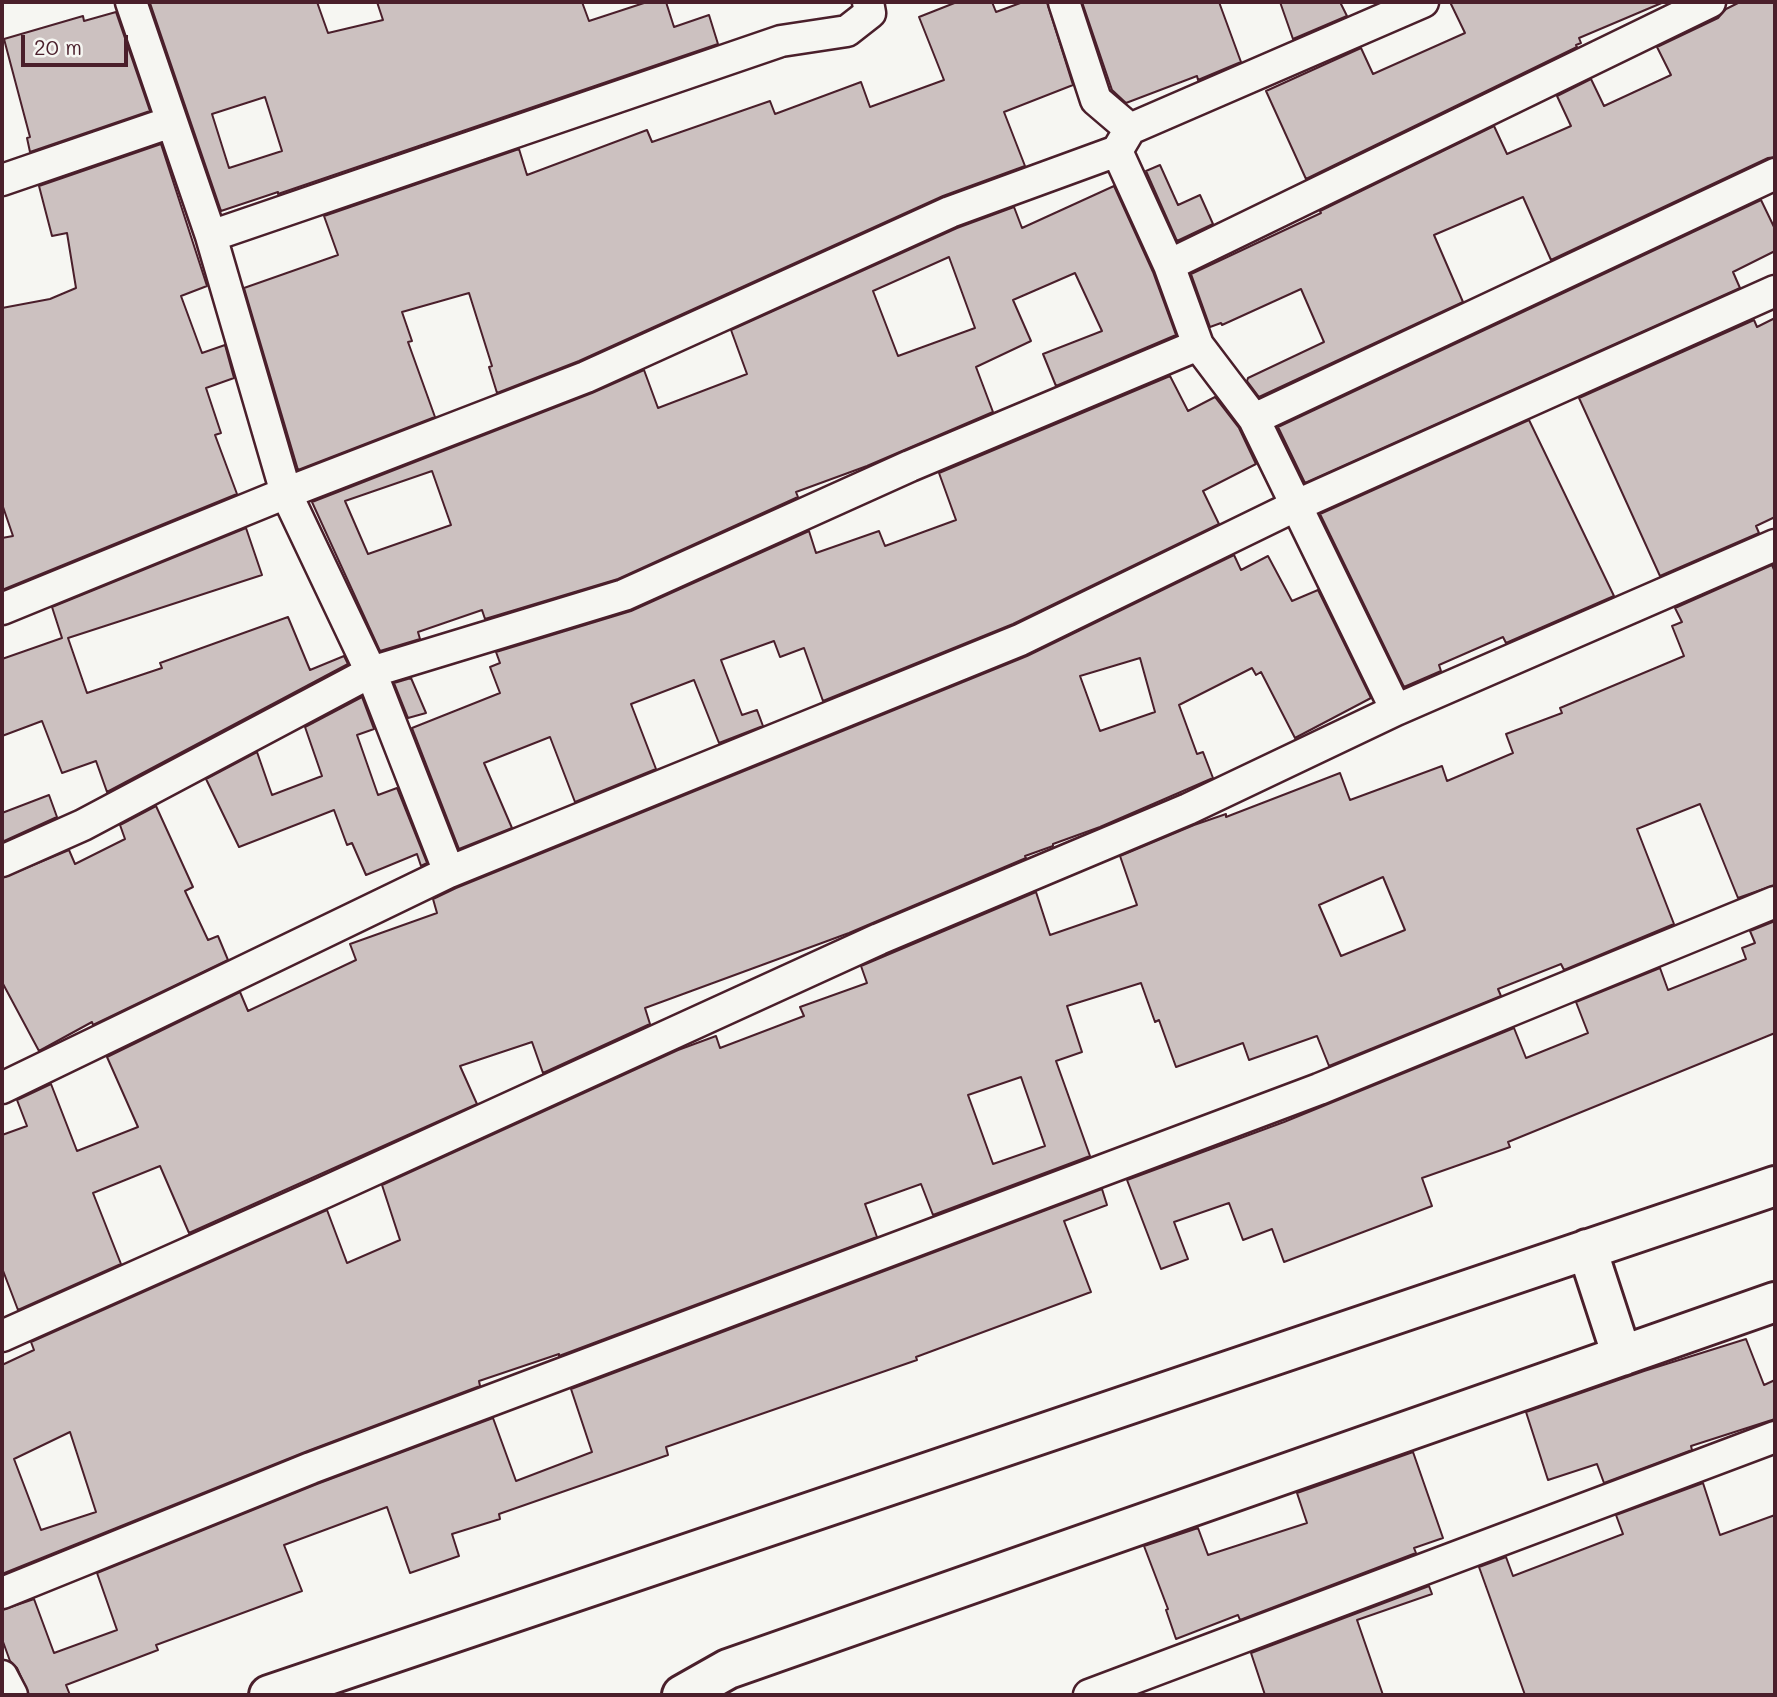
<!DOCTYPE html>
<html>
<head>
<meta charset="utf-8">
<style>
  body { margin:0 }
  #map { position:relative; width:1777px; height:1697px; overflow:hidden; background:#f6f6f2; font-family:Mali,sans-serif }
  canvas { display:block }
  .frame { position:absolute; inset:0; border:4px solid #4a1f2b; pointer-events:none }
  .scale { position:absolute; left:21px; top:35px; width:107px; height:32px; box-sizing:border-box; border:4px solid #4a1f2b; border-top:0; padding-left:9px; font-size:21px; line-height:24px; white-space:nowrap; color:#4a1f2b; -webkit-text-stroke:5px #f6f6f2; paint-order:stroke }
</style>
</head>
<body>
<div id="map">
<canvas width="1777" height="1697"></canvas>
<div class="frame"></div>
<div class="scale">20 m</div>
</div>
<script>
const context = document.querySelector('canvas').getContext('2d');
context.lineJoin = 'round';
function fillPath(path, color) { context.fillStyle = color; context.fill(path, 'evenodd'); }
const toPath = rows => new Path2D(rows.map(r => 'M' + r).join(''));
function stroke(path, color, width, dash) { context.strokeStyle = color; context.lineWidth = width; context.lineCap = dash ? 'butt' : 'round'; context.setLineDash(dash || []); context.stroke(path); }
const building = toPath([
  [154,2,317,2,328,33,383,20,377,2,582,2,589,21,647,2,666,2,674,27,709,15,718,44,278,194,278,192,221,211,150,3,154,2],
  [265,97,282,151,229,168,212,114,265,97],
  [957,2,992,2,996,12,1023,2,1047,2,1073,85,1004,112,1025,166,943,196,579,361,497,393,489,367,492,366,469,293,402,312,412,341,408,342,435,417,298,470,244,288,338,255,324,216,519,149,527,175,647,130,652,142,770,101,775,114,861,82,870,107,944,80,919,17,957,2],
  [1082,2,1219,2,1241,62,1198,80,1197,76,1126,103,1112,90,1082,2],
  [1280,2,1340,2,1347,16,1293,39,1280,2],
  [1450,2,1664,2,1579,38,1581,43,1576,45,1577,47,1306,179,1266,91,1361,48,1373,74,1465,33,1450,2],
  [1740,2,1775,2,1775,157,1768,158,1551,260,1523,197,1434,235,1463,302,1259,397,1247,381,1248,378,1324,342,1301,289,1222,325,1221,323,1210,327,1191,274,1321,213,1320,211,1494,126,1507,154,1571,126,1557,96,1591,79,1604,106,1671,75,1657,47,1718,18,1726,9,1740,2],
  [116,12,150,111,30,152,27,138,30,137,4,39,83,16,84,21,116,12],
  [161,144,207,286,181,296,202,353,225,345,234,378,206,388,221,433,215,435,237,494,2,590,2,538,13,536,2,504,2,308,50,299,76,288,67,233,52,236,39,186,161,144],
  [1160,165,1178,205,1200,195,1213,224,1177,241,1146,171,1160,165],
  [1114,186,1153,272,1176,335,1056,386,1043,354,1102,331,1075,273,1013,300,1031,341,976,367,993,412,867,466,796,492,798,497,618,579,485,619,482,610,418,632,420,639,380,651,312,502,592,393,644,370,658,408,747,374,731,330,957,228,1014,207,1022,228,1114,186],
  [949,257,975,328,898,356,873,291,949,257],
  [432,471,451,525,368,554,345,501,432,471],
  [1761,200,1775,229,1775,251,1733,272,1740,288,1305,483,1278,427,1761,200],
  [1775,318,1775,517,1756,526,1759,533,1660,576,1579,398,1754,320,1757,327,1775,318],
  [1170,376,1188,411,1215,397,1239,428,1256,464,1203,491,1219,524,1013,624,823,701,804,648,780,657,774,641,721,660,742,715,757,710,763,726,719,743,694,680,631,704,656,769,575,802,550,737,484,763,512,828,459,849,412,728,500,693,490,667,500,663,496,652,631,611,809,531,816,553,879,531,885,546,956,520,939,473,1170,376],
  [1529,420,1614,596,1506,643,1503,637,1439,665,1441,671,1404,687,1320,514,1529,420],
  [246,528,262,575,68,638,87,693,162,668,160,663,288,617,310,670,344,656,348,664,107,792,96,761,62,773,42,721,2,736,2,659,62,638,52,607,246,528],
  [1234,555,1241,570,1268,556,1292,601,1318,590,1371,698,1295,738,1261,672,1256,675,1252,668,1179,705,1197,754,1203,752,1213,778,1100,827,1053,844,1053,846,1025,856,1026,858,849,933,645,1008,650,1024,543,1073,532,1042,460,1066,477,1104,189,1233,160,1166,93,1193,121,1264,18,1310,2,1268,2,1135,27,1126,17,1100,51,1084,77,1151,138,1127,107,1057,240,992,248,1011,356,960,350,944,437,913,433,899,456,888,1027,656,1234,555],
  [1140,658,1155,712,1100,731,1080,676,1140,658],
  [1772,565,1775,572,1775,885,1738,898,1700,804,1637,829,1674,924,1564,970,1561,964,1498,989,1501,996,1329,1066,1317,1036,1249,1060,1243,1043,1176,1067,1159,1020,1155,1022,1141,983,1067,1006,1082,1052,1056,1061,1090,1156,933,1215,921,1184,865,1204,877,1237,559,1356,559,1354,479,1381,480,1386,305,1452,2,1574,2,1365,34,1350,31,1342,327,1210,347,1263,400,1240,382,1185,678,1050,716,1036,720,1048,804,1016,800,1007,867,983,861,966,1036,892,1050,935,1137,905,1120,856,1194,825,1226,814,1226,817,1340,773,1350,800,1442,766,1447,781,1513,753,1506,734,1562,713,1560,708,1684,656,1672,626,1682,622,1675,608,1772,565],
  [1383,877,1405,930,1341,956,1319,905,1383,877],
  [1021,1077,1045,1146,993,1164,968,1095,1021,1077],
  [70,1432,96,1512,41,1530,14,1459,70,1432],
  [411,678,426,713,408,718,394,683,411,678],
  [362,697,374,729,357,735,378,795,397,788,427,863,421,866,417,854,366,875,352,843,347,845,334,810,239,847,206,779,257,752,272,795,322,776,305,727,362,697],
  [49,795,57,817,2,842,2,813,49,795],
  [156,806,193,887,185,891,208,940,218,936,228,960,93,1025,92,1022,39,1051,2,982,2,878,69,850,75,864,125,839,120,825,156,806],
  [1775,921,1775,1033,1508,1142,1510,1147,1422,1178,1432,1206,1284,1262,1272,1229,1243,1240,1229,1203,1174,1222,1188,1259,1161,1269,1127,1180,1284,1122,1514,1028,1526,1058,1588,1033,1576,1002,1660,968,1668,990,1746,959,1742,948,1755,943,1750,931,1775,921],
  [1102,1189,1107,1205,1064,1221,1091,1292,916,1357,917,1360,666,1447,668,1455,499,1514,500,1519,452,1534,459,1556,410,1573,387,1507,284,1545,302,1591,156,1645,158,1650,66,1685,70,1695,29,1695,17,1668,10,1661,2,1639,2,1610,34,1599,54,1653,117,1630,97,1573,317,1484,493,1418,516,1481,592,1452,571,1389,1102,1189],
  [1746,1339,1764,1385,1775,1380,1775,1419,1691,1446,1692,1450,1604,1483,1597,1464,1548,1480,1526,1412,1644,1371,1746,1339],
  [1413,1452,1443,1538,1414,1548,1416,1553,1240,1620,1238,1615,1176,1639,1166,1610,1168,1609,1144,1546,1198,1528,1208,1555,1307,1523,1297,1493,1413,1452],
  [1703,1483,1720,1535,1775,1515,1775,1695,1525,1695,1479,1567,1506,1557,1513,1576,1623,1534,1616,1515,1703,1483],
  [1429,1586,1432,1594,1357,1620,1383,1695,1265,1695,1251,1653,1429,1586]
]);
fillPath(building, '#ccc1c0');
stroke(building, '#4a1f2b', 2);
const street = toPath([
  [131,2,211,236,286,493,371,672,449,872],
  [1064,2,1096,100,1130,129],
  [1117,151,1169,265,1198,345,1254,419,1396,710],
  [2,180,171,122],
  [211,236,781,41,847,31,870,13,868,2],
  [1169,265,1710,2],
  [1254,419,1775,174],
  [2,609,286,493,586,377,950,212,1117,151,1130,129,1423,2],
  [2,861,83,825,371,672,624,595,910,466,1198,345],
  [2,1088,449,872,1020,640,1295,506,1775,291],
  [2,1336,323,1193,879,939,1188,809,1396,710,1775,545],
  [2,1593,311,1468,1319,1089,1775,902],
  [2,1676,12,1695],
  [1089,1695,1775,1437]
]);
const secondary = toPath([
  [1587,1249,1622,1356],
  [269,1695,1775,1186],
  [682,1695,728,1669,1775,1302]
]);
stroke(street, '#4a1f2b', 35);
stroke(secondary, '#4a1f2b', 44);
stroke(street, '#f6f6f2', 30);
stroke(secondary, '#f6f6f2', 38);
</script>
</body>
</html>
